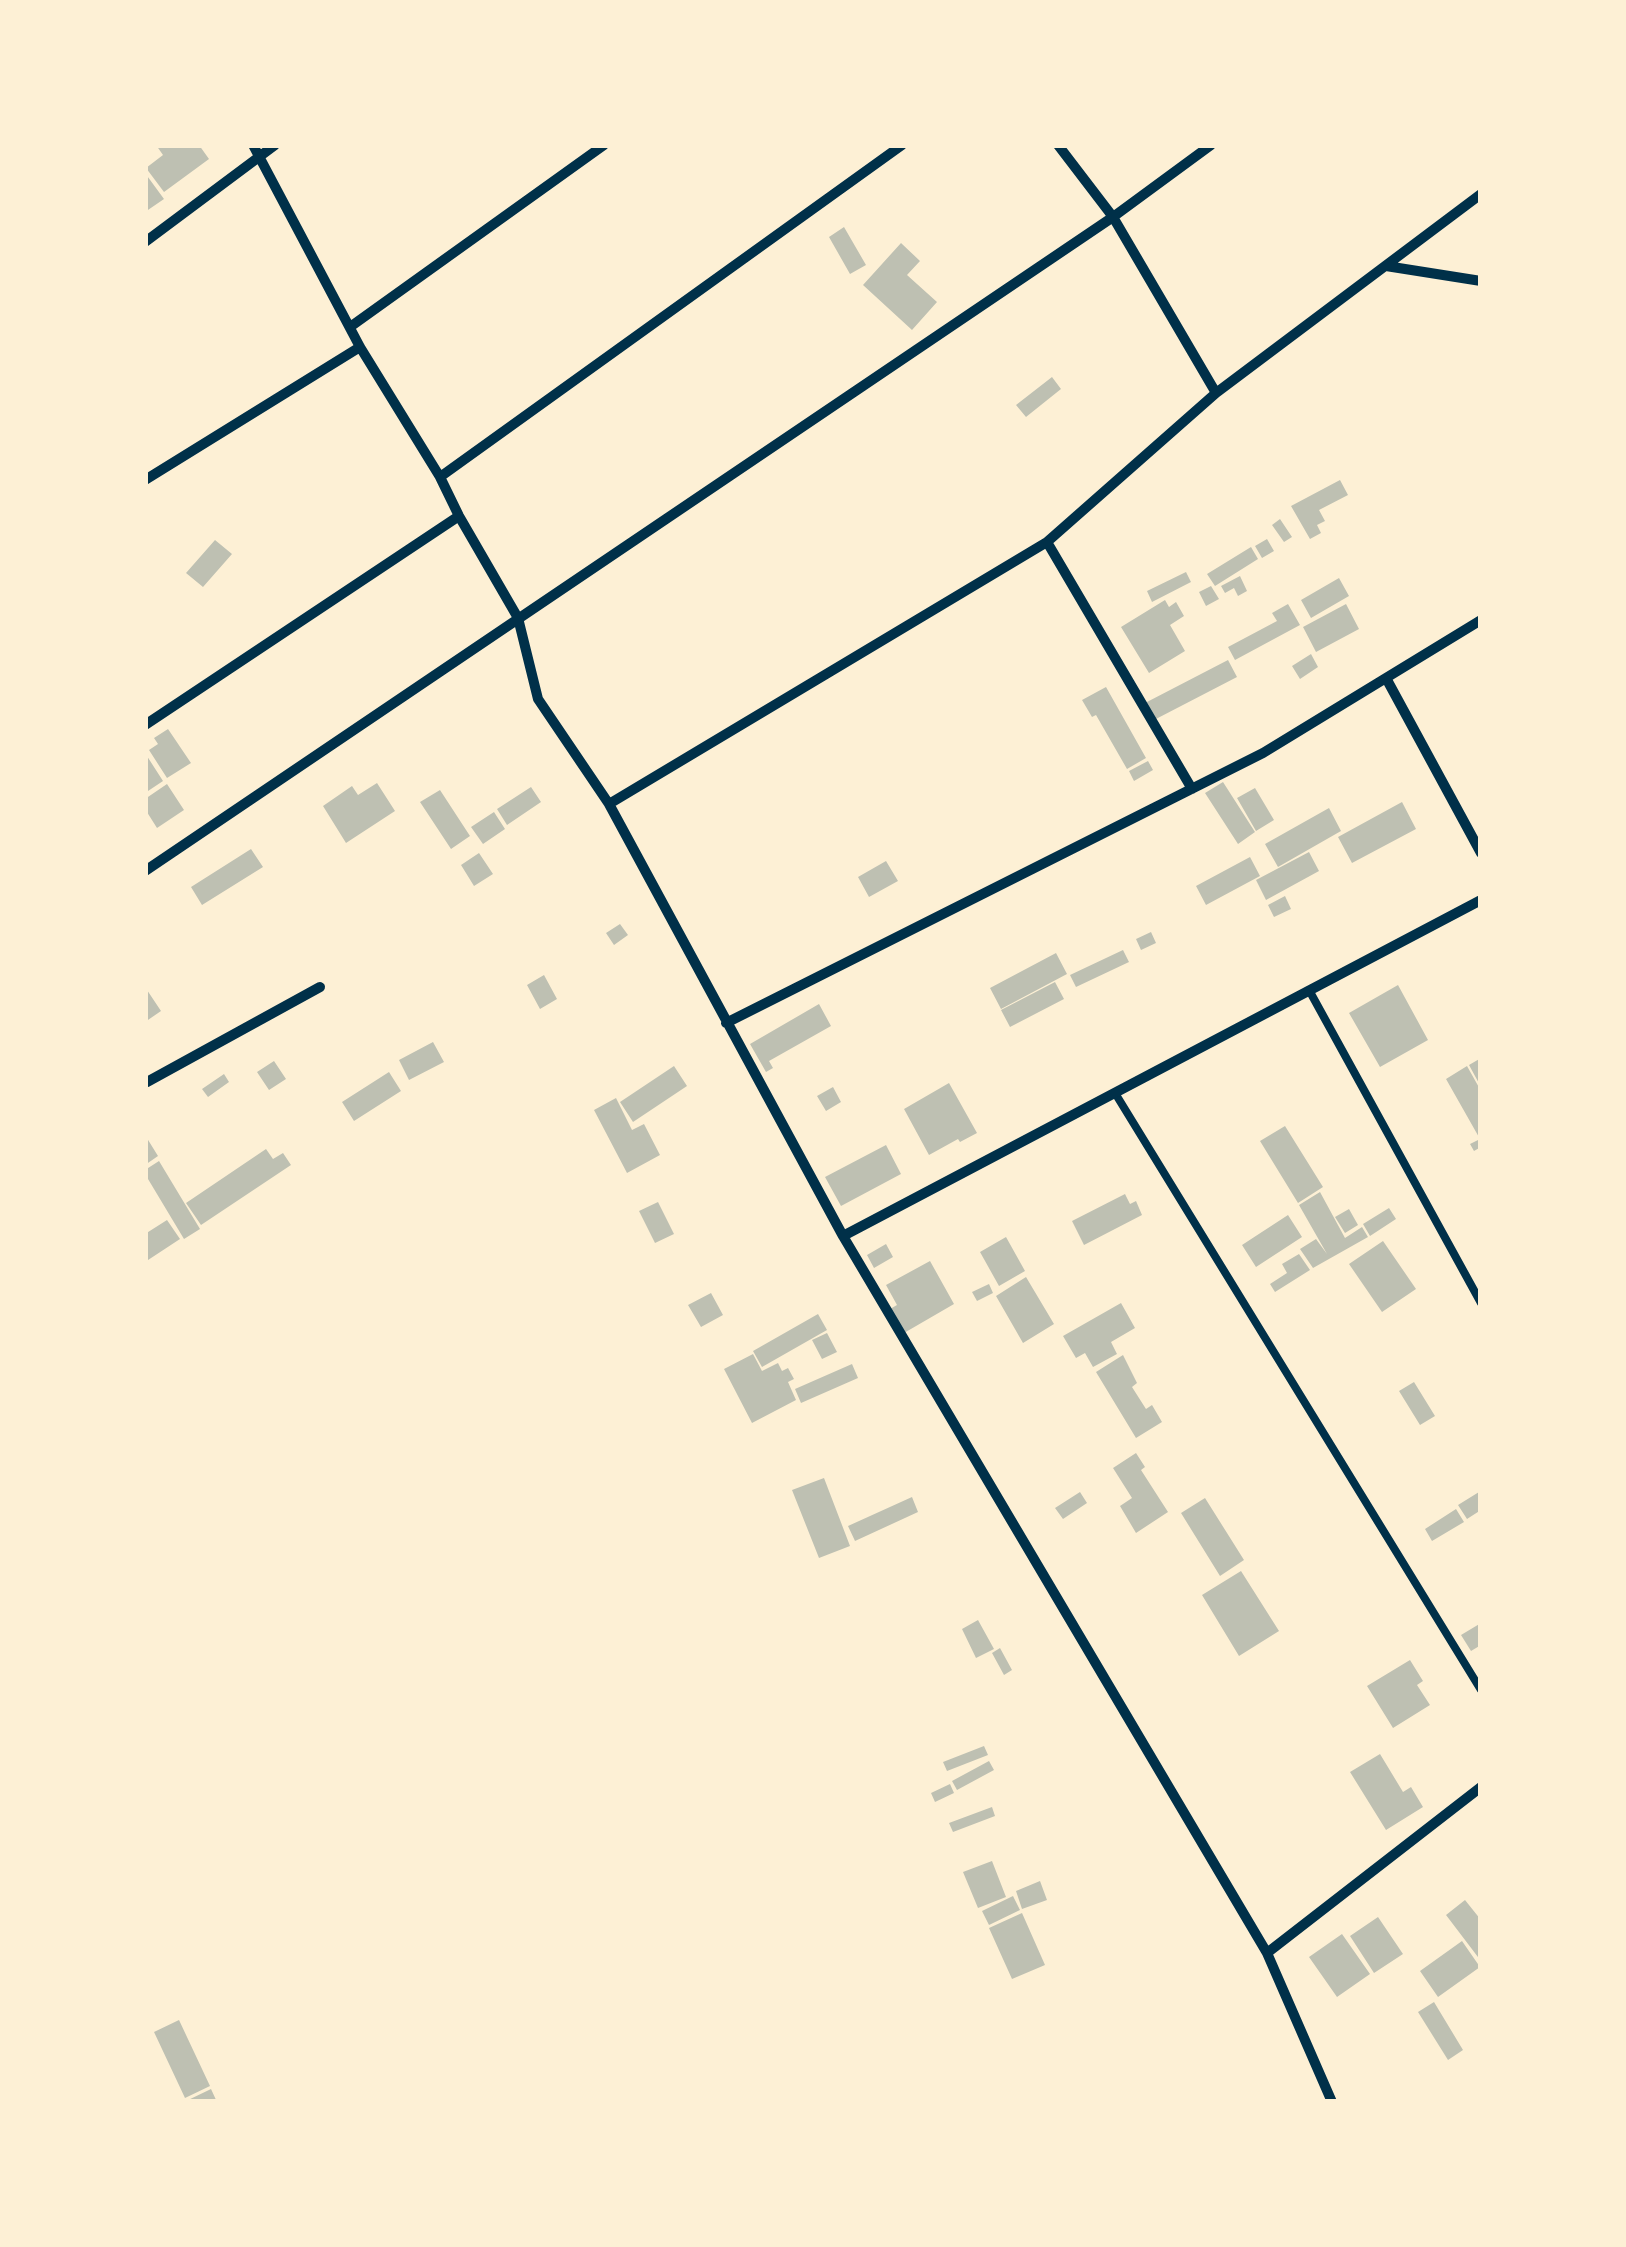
<!DOCTYPE html>
<html>
<head>
<meta charset="utf-8">
<style>
  body { margin:0 }
  #map { position:relative; width:1626px; height:2247px; overflow:hidden; background:#fdf0d5; font-family:Karla,sans-serif }
  canvas { display:block }
  .frame { position:absolute; inset:0; border:148px solid #fdf0d5; pointer-events:none }
</style>
</head>
<body>
<div id="map">
<canvas width="1626" height="2247"></canvas>
<div class="frame"></div>
</div>
<script>
const context = document.querySelector('canvas').getContext('2d');
context.lineJoin = 'round';
function fillPath(path, color) { context.fillStyle = color; context.fill(path, 'evenodd'); }
const toPath = rows => new Path2D(rows.map(r => 'M' + r).join(''));
function stroke(path, color, width, dash) { context.strokeStyle = color; context.lineWidth = width; context.lineCap = dash ? 'butt' : 'round'; context.setLineDash(dash || []); context.stroke(path); }
fillPath(toPath([
  [156,145,199,145,209,159,164,192,146,168,163,155],
  [145,173,164,199,145,212],
  [844,227,866,265,850,274,829,237],
  [901,243,920,261,907,275,937,302,912,330,863,285],
  [1052,377,1061,389,1026,417,1016,405],
  [1340,480,1348,495,1319,510,1325,521,1317,525,1321,533,1310,539,1291,506],
  [1280,519,1292,537,1284,542,1272,525],
  [1267,539,1274,551,1262,558,1255,546],
  [215,540,232,554,203,587,186,573],
  [1251,547,1258,559,1215,586,1207,574],
  [1186,572,1191,582,1152,602,1147,591],
  [1240,576,1247,591,1238,596,1234,588,1225,593,1221,586],
  [1339,578,1349,596,1311,618,1301,600],
  [1211,586,1219,599,1206,606,1199,592],
  [1165,600,1169,607,1176,602,1184,616,1170,625,1185,651,1149,673,1121,627],
  [1288,604,1300,625,1235,660,1228,647,1277,621,1272,613],
  [1346,604,1359,629,1316,652,1303,627],
  [1311,654,1318,667,1300,679,1292,666],
  [1228,660,1237,677,1154,720,1145,703],
  [1106,687,1146,758,1127,769,1096,715,1092,717,1082,700],
  [168,729,191,763,167,778,149,750,158,744,154,738],
  [145,753,163,781,145,793],
  [1148,761,1153,770,1134,781,1129,771],
  [1223,782,1255,832,1238,844,1205,793],
  [377,783,395,811,346,843,323,806,352,786,358,795],
  [167,784,184,810,157,828,145,809,145,799],
  [531,787,541,802,507,825,497,809],
  [1255,788,1274,820,1256,831,1237,798],
  [440,790,470,836,451,849,420,802],
  [1402,802,1416,829,1352,863,1338,837],
  [1329,808,1341,831,1278,867,1265,844],
  [494,812,505,829,483,844,471,827],
  [251,849,263,867,202,905,191,887],
  [1309,852,1319,871,1266,900,1256,880],
  [479,853,493,874,474,886,461,865],
  [1250,857,1260,876,1206,905,1196,886],
  [886,861,898,881,869,897,858,877],
  [1285,896,1291,909,1274,917,1268,905],
  [620,924,628,935,614,945,606,933],
  [1151,932,1156,943,1141,950,1136,939],
  [1123,950,1129,962,1076,987,1070,975],
  [1056,953,1067,974,1001,1009,990,988],
  [544,975,557,999,540,1009,527,985],
  [1055,982,1064,999,1010,1027,1001,1010],
  [1398,985,1428,1040,1380,1067,1349,1013],
  [145,987,161,1011,145,1022],
  [819,1004,831,1026,769,1061,773,1068,766,1072,750,1044],
  [433,1042,444,1062,409,1080,399,1060],
  [1481,1058,1481,1087,1469,1065],
  [274,1061,286,1079,269,1090,257,1072],
  [674,1066,687,1086,633,1122,620,1102],
  [1467,1066,1481,1091,1481,1147,1474,1151,1470,1144,1480,1139,1446,1079],
  [389,1072,401,1091,354,1121,342,1102],
  [224,1074,229,1082,208,1097,202,1089],
  [949,1083,977,1133,960,1142,958,1139,929,1155,904,1109],
  [833,1087,841,1102,826,1111,817,1096],
  [616,1098,632,1130,644,1124,660,1155,627,1173,594,1110],
  [1285,1126,1323,1187,1298,1203,1260,1141],
  [145,1135,158,1156,145,1165],
  [886,1145,901,1174,841,1206,825,1177],
  [266,1149,273,1159,283,1153,291,1165,201,1225,186,1203],
  [159,1161,200,1229,184,1239,145,1174,145,1170],
  [1320,1192,1345,1238,1362,1227,1368,1237,1313,1268,1300,1249,1316,1239,1327,1254,1299,1205],
  [1125,1194,1130,1204,1136,1201,1142,1215,1084,1245,1072,1221],
  [658,1202,674,1234,655,1243,639,1211],
  [1389,1208,1396,1219,1370,1236,1363,1224],
  [1349,1209,1358,1225,1345,1233,1335,1217],
  [1288,1215,1302,1237,1256,1267,1242,1245],
  [167,1220,180,1239,145,1262,145,1234],
  [1006,1237,1025,1271,999,1286,980,1252],
  [1383,1241,1416,1289,1382,1312,1349,1264],
  [886,1244,893,1257,874,1268,867,1255],
  [1299,1254,1310,1270,1275,1292,1270,1284,1287,1273,1282,1264],
  [930,1261,954,1304,904,1333,890,1309,897,1305,886,1285],
  [1026,1277,1054,1324,1023,1343,996,1296],
  [989,1284,993,1293,977,1301,972,1292],
  [711,1293,723,1315,701,1327,688,1305],
  [1121,1303,1135,1328,1111,1342,1117,1354,1093,1367,1085,1353,1076,1358,1063,1336],
  [818,1314,827,1330,762,1367,753,1351],
  [827,1333,837,1352,822,1359,812,1340],
  [753,1354,762,1371,778,1363,782,1371,788,1368,794,1379,788,1382,796,1400,752,1423,724,1369],
  [1123,1355,1137,1383,1132,1387,1146,1409,1152,1405,1162,1422,1136,1438,1096,1372],
  [852,1364,858,1378,801,1403,795,1389],
  [1414,1382,1435,1416,1420,1425,1399,1391],
  [1136,1453,1145,1467,1141,1470,1168,1512,1136,1533,1120,1506,1132,1498,1113,1468],
  [824,1478,850,1546,819,1558,792,1490],
  [1080,1492,1087,1503,1063,1519,1055,1508],
  [1479,1492,1481,1510,1467,1519,1458,1505],
  [912,1497,918,1512,855,1541,848,1526],
  [1205,1498,1244,1560,1220,1576,1181,1513],
  [1456,1509,1464,1522,1432,1541,1425,1529],
  [1241,1571,1279,1631,1239,1656,1202,1595],
  [978,1620,994,1649,976,1658,962,1629],
  [1481,1623,1481,1645,1471,1651,1461,1635],
  [1000,1648,1012,1670,1004,1675,992,1653],
  [1410,1660,1423,1681,1417,1685,1430,1705,1393,1728,1367,1686],
  [984,1746,988,1755,947,1771,943,1762],
  [1380,1754,1403,1792,1411,1787,1423,1807,1386,1830,1350,1772],
  [989,1761,994,1770,957,1790,952,1781],
  [950,1784,954,1793,935,1802,931,1793],
  [992,1807,995,1816,953,1832,949,1823],
  [992,1861,1006,1897,978,1908,963,1872],
  [1040,1881,1047,1900,1022,1909,1016,1891],
  [1013,1896,1020,1910,989,1925,982,1911],
  [1465,1900,1481,1920,1481,1961,1446,1915],
  [1022,1913,1045,1965,1012,1979,989,1928],
  [1378,1917,1403,1954,1374,1973,1350,1936],
  [1342,1934,1370,1974,1337,1997,1309,1957],
  [1462,1941,1480,1967,1438,1997,1420,1971],
  [1434,2002,1463,2050,1448,2060,1418,2012],
  [179,2020,210,2086,185,2098,154,2032],
  [211,2089,217,2102,184,2102]
]), '#bec0b2');
stroke(toPath([
  [1309,990,1481,1303],
  [1115,1093,1481,1690]
]), '#003049', 8);
stroke(toPath([
  [253,145,360,347,440,477,459,516,518,618,538,699,609,804,843,1236,1267,1953,1332,2102],
  [1058,145,1113,217,1216,393],
  [145,242,275,145],
  [1386,266,1481,281],
  [350,327,604,145],
  [440,477,902,145],
  [145,480,360,347],
  [1047,542,1192,789],
  [1386,678,1481,853],
  [145,725,459,516],
  [609,804,1047,542,1216,393,1481,194],
  [145,871,1113,217,1211,145],
  [726,1023,1263,753,1481,620],
  [147,1082,320,987],
  [843,1236,1481,900],
  [1267,1953,1481,1787]
]), '#003049', 10);
</script>
</body>
</html>
